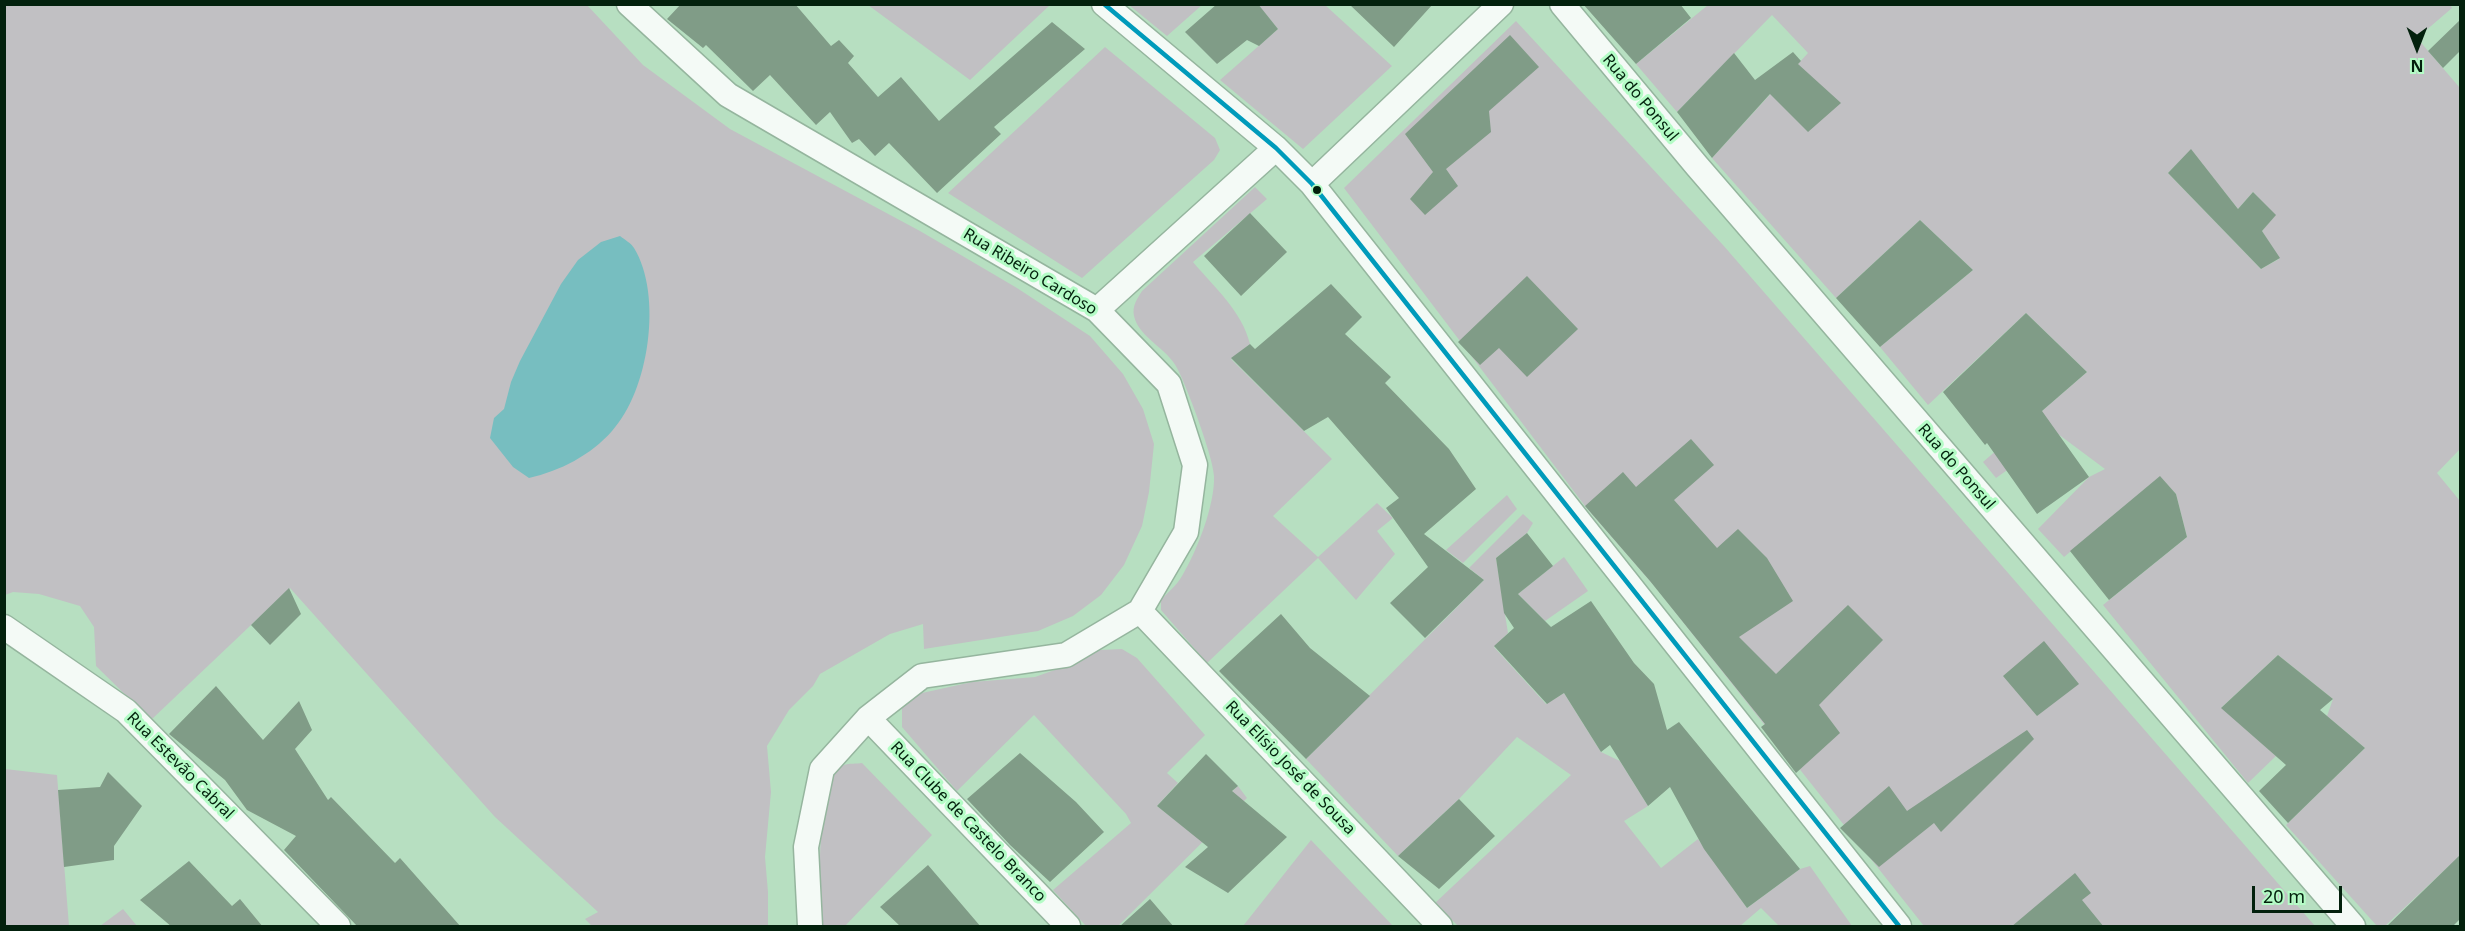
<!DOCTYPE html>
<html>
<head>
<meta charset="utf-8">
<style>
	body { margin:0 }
	#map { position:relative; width:2465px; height:931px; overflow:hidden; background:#b7dfc1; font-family:"Noto Sans",sans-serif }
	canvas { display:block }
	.frame { position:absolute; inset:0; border:6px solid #03210d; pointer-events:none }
	.north { position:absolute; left:2387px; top:18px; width:60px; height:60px; -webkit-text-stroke:4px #b4fcc6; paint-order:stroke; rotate:180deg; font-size:16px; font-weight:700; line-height:24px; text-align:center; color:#03210d }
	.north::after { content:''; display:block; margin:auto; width:21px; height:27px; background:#03210d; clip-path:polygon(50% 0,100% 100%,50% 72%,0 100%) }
	.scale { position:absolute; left:2252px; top:886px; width:90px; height:27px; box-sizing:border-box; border:3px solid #03210d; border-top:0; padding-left:8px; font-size:18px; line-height:21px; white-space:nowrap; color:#03210d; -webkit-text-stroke:4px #b4fcc6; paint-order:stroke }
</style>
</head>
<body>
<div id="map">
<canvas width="2465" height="931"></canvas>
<div class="frame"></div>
<div class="north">N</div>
<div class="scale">20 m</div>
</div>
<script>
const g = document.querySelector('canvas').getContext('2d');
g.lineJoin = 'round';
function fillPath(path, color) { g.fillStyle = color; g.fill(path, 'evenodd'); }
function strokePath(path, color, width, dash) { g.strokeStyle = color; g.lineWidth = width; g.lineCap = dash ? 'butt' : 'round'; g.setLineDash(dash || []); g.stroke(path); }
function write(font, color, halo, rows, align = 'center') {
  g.font = font + ' "Noto Sans",sans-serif'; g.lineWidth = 6; g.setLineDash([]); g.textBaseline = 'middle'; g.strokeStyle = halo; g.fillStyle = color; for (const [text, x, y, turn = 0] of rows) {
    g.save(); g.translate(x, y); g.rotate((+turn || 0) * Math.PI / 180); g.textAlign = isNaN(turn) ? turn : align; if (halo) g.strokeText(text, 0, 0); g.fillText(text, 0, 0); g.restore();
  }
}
const green = new Path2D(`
	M2247,4L2249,6L2251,4L2450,5L2452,8L2417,38L2460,88V449L2437,473L2460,501V875L2450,865L2385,926H2377L2286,825L2365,748L2327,716L2333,699L2278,655L2222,707L2276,756L2248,783L2103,605L2187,537L2176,494L2160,477L2064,557L2038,529L2089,477L2105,469L2058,434L1996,478L1983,462L2087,372L2026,313L1928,405L1880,347L1973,270L1920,220L1836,298L1712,158L1808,53L1772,15L1677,112L1636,64L1708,5ZM2191,150L2238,209L2253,192L2275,215L2262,231L2279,259L2261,269L2168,173Z
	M4,5H587L643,65L730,129L920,231L1017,288L1090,336L1123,374L1143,409L1154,444L1149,492L1142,526L1124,565L1101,595L1073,616L1038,631L924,649L923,624L890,634L820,674L813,686L789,710L767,746L771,792L765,857L768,892V926H592L585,919L598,912L495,817L290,588L151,720L96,666L94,627L80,606L39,594L13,592L5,595Z
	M1050,5L970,80L868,5L1050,4Z
	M1129,5H1202L1167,36Z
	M1258,5H1325L1392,66L1303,149L1220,80L1278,29Z
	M1516,21L1723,245L2315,926H1924L1656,588L1585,506L1344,188Z
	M1105,47L1215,138L1220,150L1214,160L1082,278L948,193Z
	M1255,187L1267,199L1193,262C1214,287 1242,311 1250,344L1231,359L1332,459L1273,516L1318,557L1377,503L1393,518L1377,531L1395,554L1356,600L1318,558L1207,663L1161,610V600C1168,592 1177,585 1182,576C1197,551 1215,505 1214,476C1214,459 1186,384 1177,368C1167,348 1139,338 1134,316C1132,306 1137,299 1142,291Z
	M1507,495L1517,509L1463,563L1446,550Z
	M1523,514L1533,523L1527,533L1496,558L1508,633L1494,647L1546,704L1564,693L1601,752L1620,761L1648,806L1624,821L1661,868L1698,839L1747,908L1800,869L1810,866L1852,926H1779L1761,908L1740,926H1458L1435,903L1571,775L1517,737L1459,799L1398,856L1306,759L1484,580L1469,568Z
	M1564,557L1588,591L1545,621L1518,594Z
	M1122,649L1137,658L1205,735L1167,773L1178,783L1157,806L1189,831L1238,786L1247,798L1118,926H1086L1053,890L1131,823L1126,814L1034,715L957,791L902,727V702L922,693L972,682L1035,677L1077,662L1100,650Z
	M862,763L932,835L845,926H821C820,897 814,779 844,765C849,763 857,764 862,763Z
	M5,769L57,775L69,926H5Z
	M1311,840L1393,926H1243Z
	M123,909L137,926H100Z`);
const water = new Path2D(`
	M620,236C625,240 631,243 634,248C663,295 649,391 612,431C591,455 560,471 529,478L513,467L490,438L494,418L504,409L511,382L520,361L561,284L578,260L601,242Z`);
const building = new Path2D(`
	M681,4H795L831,46L839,40L854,56L848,63L878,97L901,77L939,121L1052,22L1085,49L994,127L1001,134L937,193L889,143L875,156L859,139L852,143L830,112L816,125L770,75L753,91L706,45L703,48L667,19Z
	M1217,4H1258L1278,29L1259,46L1247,40L1217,64L1185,32Z
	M1349,4H1433L1394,47Z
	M1583,4H1680L1691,18L1636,64Z
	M2460,20V51L2443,68L2428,51Z
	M1510,35L1539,67L1489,111L1491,132L1446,169L1458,186L1425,215L1410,199L1433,172L1405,134Z
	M1793,52L1801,61L1798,64L1841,103L1808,132L1770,94L1712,158L1677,112L1734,53L1755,80Z
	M2191,149L2238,209L2253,192L2276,215L2262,231L2280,258L2261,269L2168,173Z
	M1250,213L1287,252L1241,296L1204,256Z
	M1920,220L1973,270L1880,347L1836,298Z
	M1527,276L1578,329L1527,377L1499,348L1480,365L1458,342Z
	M1331,284L1362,317L1345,334L1391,377L1385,383L1449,449L1476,489L1424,534L1484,580L1425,638L1390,603L1428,567L1386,508L1399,498L1328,417L1304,431L1231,358L1250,344L1255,349Z
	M2026,313L2087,372L2042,411L2089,477L2037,514L1987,443L1985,445L1943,392Z
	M1691,439L1714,465L1674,500L1717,548L1738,529L1767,558L1793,601L1739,637L1776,674L1848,605L1883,640L1819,705L1840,733L1796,773L1761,727L1765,724L1650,581L1585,506L1623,472L1636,487Z
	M2160,476L2176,494L2187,537L2109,600L2070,551Z
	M1527,533L1553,566L1518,594L1551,627L1591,601L1634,663L1654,684L1667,730L1679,722L1800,869L1747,908L1704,849L1670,787L1648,806L1610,745L1601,752L1564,693L1547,704L1494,646L1514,628L1504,613L1496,558Z
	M289,588L301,614L270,645L251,625Z
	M1281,614L1310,648L1370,696L1306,759L1219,671Z
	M2044,641L2079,684L2037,716L2003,676Z
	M2278,655L2333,699L2320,710L2365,748L2288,823L2259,791L2286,765L2221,708Z
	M216,686L263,740L299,701L312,730L295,749L328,800L331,797L395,863L400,858L461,927H358L284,850L296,836L247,810L225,780L169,734Z
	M2027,730L2034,739L1941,832L1934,823L1879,867L1840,828L1889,786L1907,811Z
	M1020,753L1076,802L1104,832L1050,882L1010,845L967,799Z
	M1206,754L1238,786L1232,791L1287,837L1228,893L1185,867L1208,847L1157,806Z
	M108,772L142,806L114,846V860L64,867L58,790L100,787Z
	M1459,799L1495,836L1439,889L1398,856Z
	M2460,855V919L2452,927H2386Z
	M189,861L232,906L240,899L263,927H172L140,900Z
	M928,865L981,927H901L880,907Z
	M2075,873L2091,893L2082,900L2104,927H2011Z
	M1150,899L1174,927H1119Z`);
const street = new Path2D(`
	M629,4L728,95L1097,310L1169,384L1195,465L1186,532L1140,611L1066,655L922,676L868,718L822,769L806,847L810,926
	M1104,4L1276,148L1312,184L1899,926
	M1562,4L1697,166L2353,926
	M1312,184L1501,4
	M1097,310L1276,148
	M1140,611L1440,926
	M4,627L126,711L338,926
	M868,718L1068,926`);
const bus1 = new Path2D(`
	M1104,4L1276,148L1312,184L1899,926`);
const markers = [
	[1317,190,5,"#03210d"]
];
const streetNames = [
	["Rua do Ponsul",1640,98,50],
	["Rua Ribeiro Cardoso",1030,272,31],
	["Rua do Ponsul",1956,467,49],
	["Rua Estevão Cabral",180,766,45],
	["Rua Elísio José de Sousa",1290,768,46],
	["Rua Clube de Castelo Branco",968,822,46]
];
fillPath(green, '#c1c0c3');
fillPath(water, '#77bec0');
fillPath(building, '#809c87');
strokePath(street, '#95b59e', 27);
strokePath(street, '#f4faf6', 24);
strokePath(bus1, '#009bbb', 4.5);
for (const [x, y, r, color] of markers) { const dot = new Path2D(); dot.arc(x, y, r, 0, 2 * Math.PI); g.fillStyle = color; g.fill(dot); strokePath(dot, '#b4fcc6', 2); }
write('16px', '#03210d', '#b4fcc6', streetNames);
</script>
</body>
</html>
